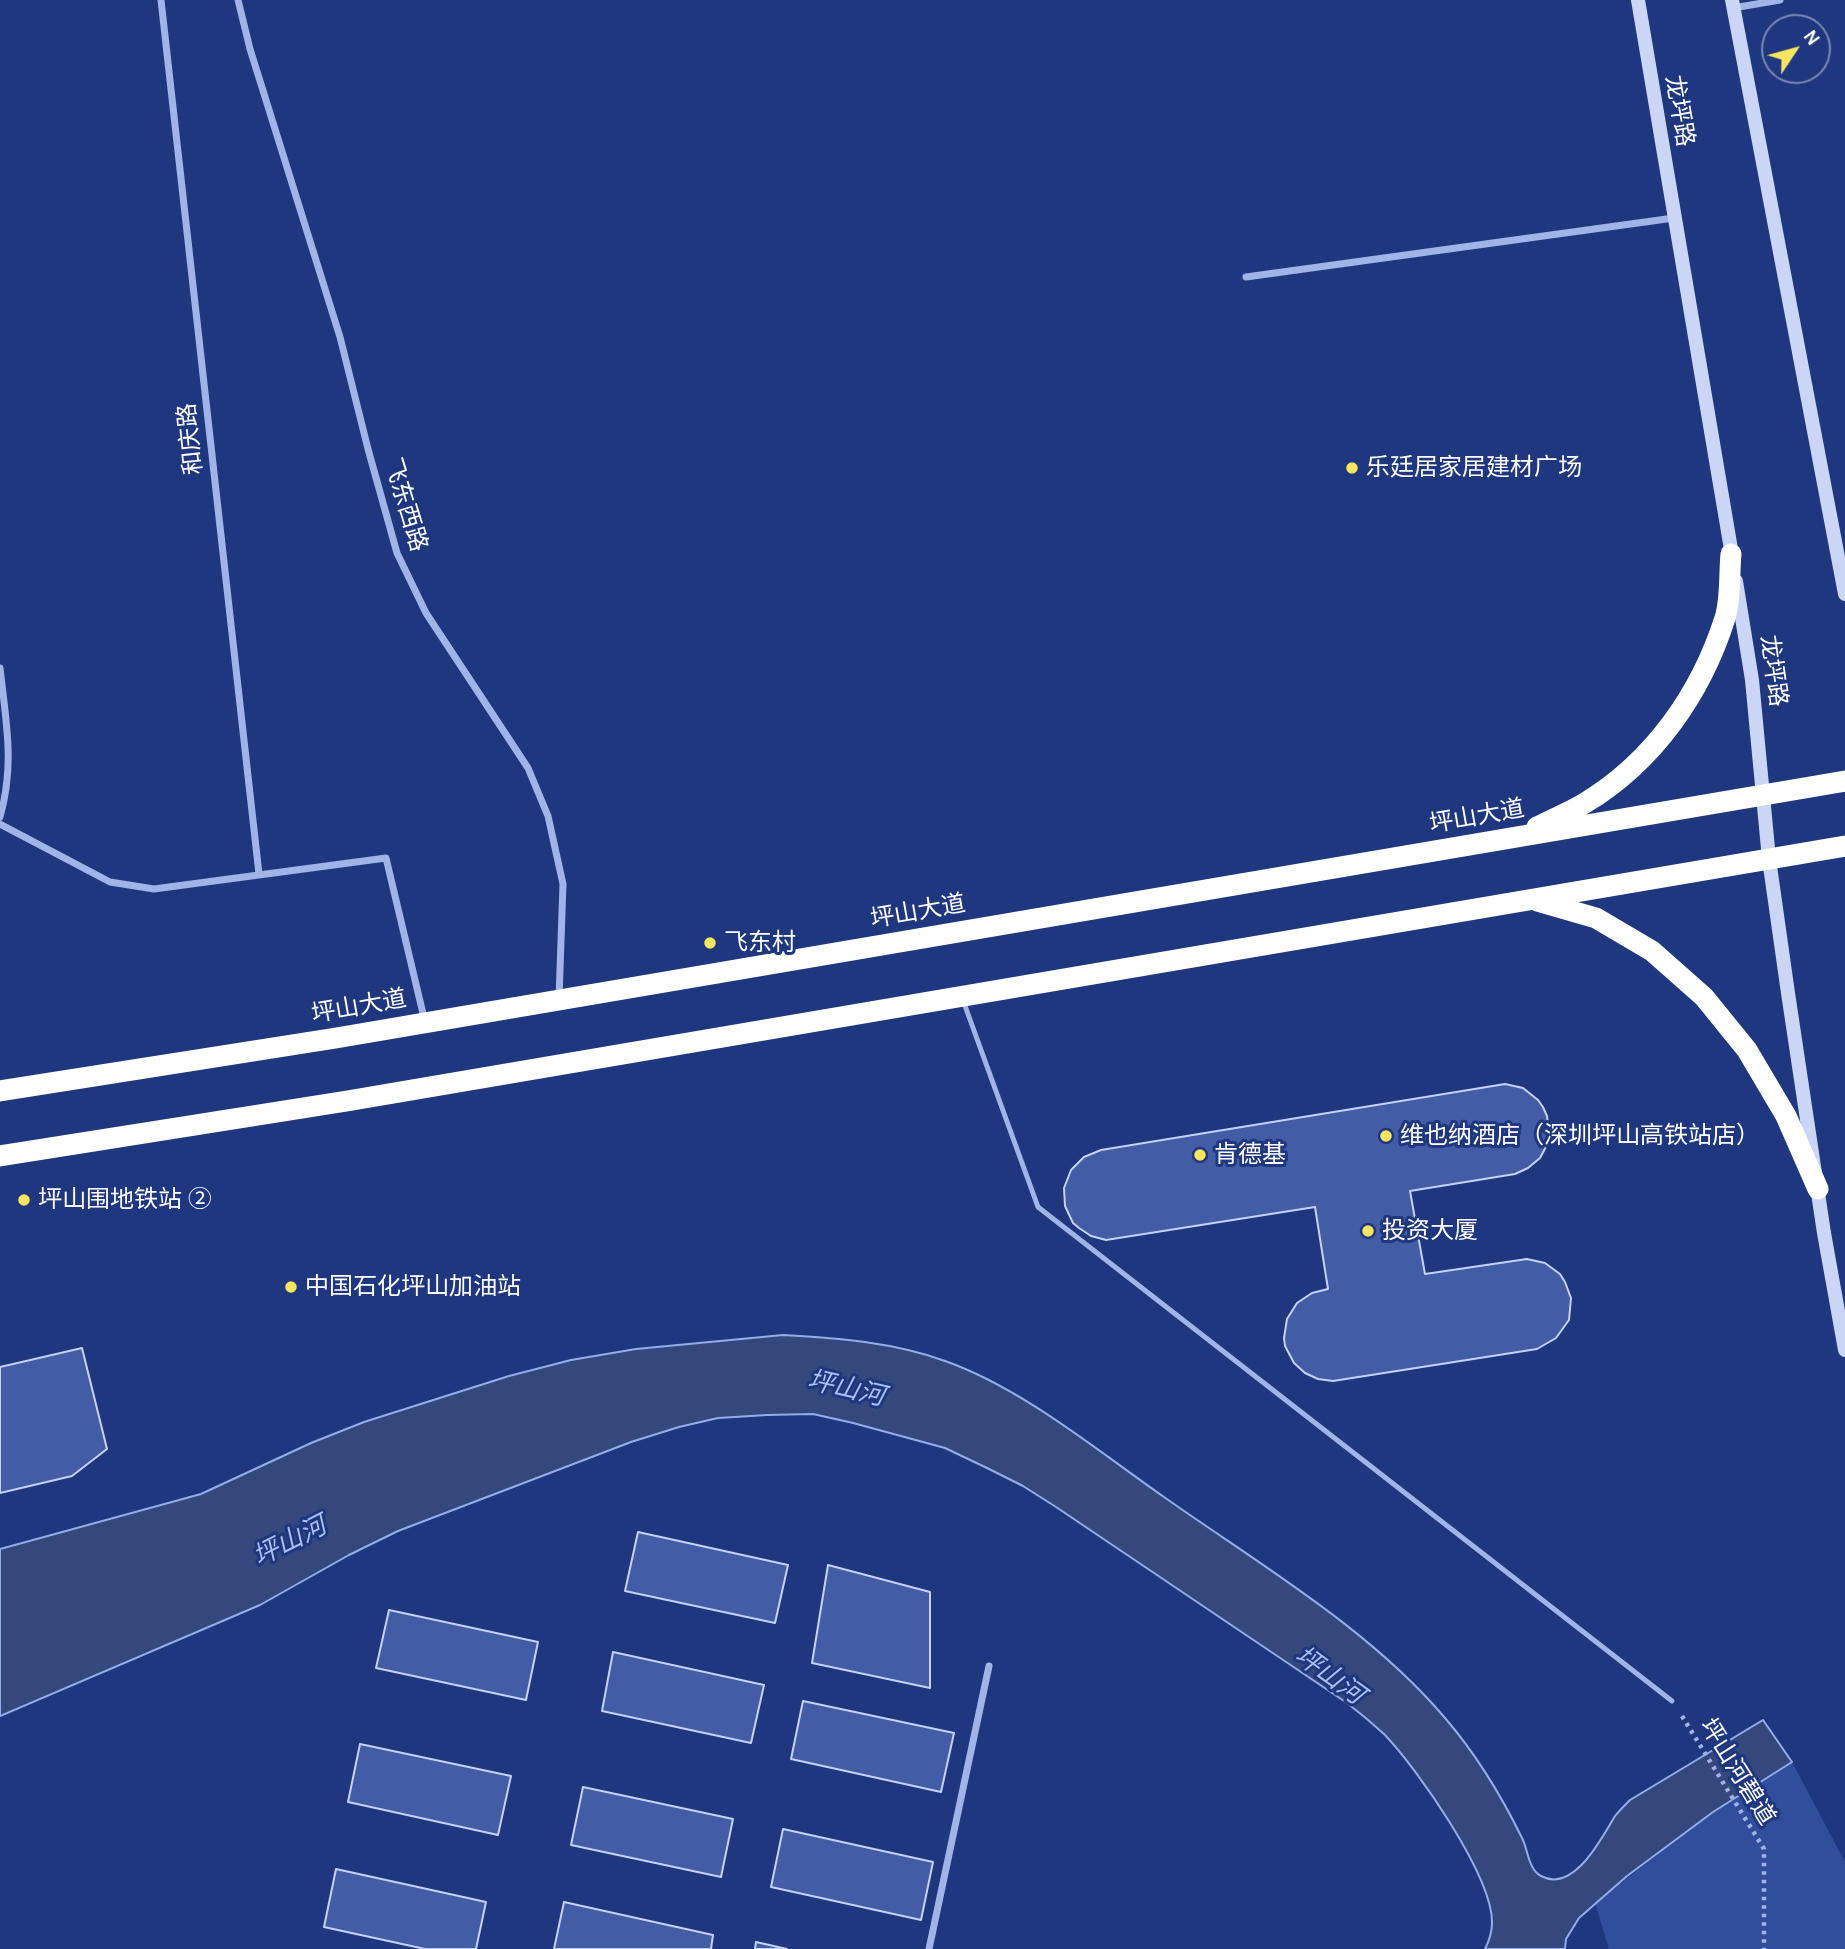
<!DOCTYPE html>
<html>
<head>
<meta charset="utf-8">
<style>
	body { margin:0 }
	#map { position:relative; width:1845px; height:1949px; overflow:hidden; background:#1e377e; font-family:Karla,sans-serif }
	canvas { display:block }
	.north { position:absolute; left:1761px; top:14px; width:70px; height:70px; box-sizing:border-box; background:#1e377e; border:2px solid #7887b2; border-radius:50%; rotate:54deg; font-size:19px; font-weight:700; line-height:28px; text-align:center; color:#fff }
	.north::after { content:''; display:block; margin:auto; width:24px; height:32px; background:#f7e55f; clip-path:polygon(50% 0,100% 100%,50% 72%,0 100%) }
</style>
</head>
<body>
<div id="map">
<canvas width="1845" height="1949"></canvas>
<div class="north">N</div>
</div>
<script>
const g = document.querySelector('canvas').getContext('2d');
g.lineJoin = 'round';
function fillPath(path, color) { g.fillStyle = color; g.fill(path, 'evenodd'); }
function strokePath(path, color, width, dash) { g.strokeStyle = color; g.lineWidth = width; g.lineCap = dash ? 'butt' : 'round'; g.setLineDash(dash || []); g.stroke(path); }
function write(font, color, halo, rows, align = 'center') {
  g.font = font + ' Karla,"Noto Sans SC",sans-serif'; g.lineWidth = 6; g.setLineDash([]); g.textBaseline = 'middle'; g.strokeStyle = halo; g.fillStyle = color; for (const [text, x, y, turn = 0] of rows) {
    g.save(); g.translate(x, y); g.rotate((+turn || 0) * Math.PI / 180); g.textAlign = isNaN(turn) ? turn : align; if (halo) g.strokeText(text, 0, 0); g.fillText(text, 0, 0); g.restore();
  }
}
const green = new Path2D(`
	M1792,1762L1845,1862V1949H1609L1595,1903L1713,1812Z`);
const water = new Path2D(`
	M783,1335C837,1338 893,1342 945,1361C1022,1388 1098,1451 1164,1497C1259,1564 1370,1629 1445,1718C1476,1754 1501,1795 1522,1838C1528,1849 1528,1869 1541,1876C1574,1894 1602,1837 1615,1816C1619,1811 1625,1805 1630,1800L1763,1720L1792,1762L1713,1812L1627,1876L1579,1918L1566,1939L1565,1949H1485C1489,1941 1492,1933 1492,1923C1493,1877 1417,1768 1384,1734C1372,1723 1360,1713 1347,1703L1056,1507L1023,1486L987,1468L945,1448L853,1423L813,1414L767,1415L718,1418L679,1427L631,1442L398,1531L349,1555L260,1605L0,1716V1549L201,1494L311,1443L364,1422L509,1376L571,1360L636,1349Z`);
const building = new Path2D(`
	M1505,1084L1523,1088L1538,1100L1543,1107L1547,1116L1549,1130L1547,1145L1540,1158L1528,1168L1515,1174L1410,1191L1425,1274L1527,1259L1545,1263L1560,1274L1565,1282L1571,1298L1569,1320L1556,1338L1537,1349L1333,1381L1318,1379L1305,1373L1294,1363L1285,1346L1284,1338L1287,1319L1297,1303L1312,1293L1328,1289L1315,1207L1106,1240L1091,1236L1079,1228L1073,1223L1065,1206L1064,1188L1071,1170L1084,1157L1101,1150Z
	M82,1348L107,1449L72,1476L0,1493V1367Z
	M638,1532L788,1565L775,1623L625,1591Z
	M828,1565L930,1592V1688L812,1663Z
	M389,1610L538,1642L526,1700L376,1668Z
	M613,1652L764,1685L751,1743L602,1711Z
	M803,1701L954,1733L941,1792L791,1759Z
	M360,1744L511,1776L498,1835L348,1802Z
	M583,1787L733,1819L721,1877L571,1845Z
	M783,1829L933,1862L921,1920L771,1887Z
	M336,1869L486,1902L476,1949H425L324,1927Z
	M564,1902L713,1935L711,1949H554Z
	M756,1942L787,1949H755Z`);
const path = new Path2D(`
	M1682,1716L1764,1849V1949`);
const lane = new Path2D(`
	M964,1003L1038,1207L1672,1701`);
const street = new Path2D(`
	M161,0L259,874
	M238,0L250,49L340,337L368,449L397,553L426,613L528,768L548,816L563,884L559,998
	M1733,8L1780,0
	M1246,277L1674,218
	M0,668C6,722 15,764 0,817
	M0,824L110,882L154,889L386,858L425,1022
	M929,1949L989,1666`);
const secondary = new Path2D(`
	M1638,0L1733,561
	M1732,0L1845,594
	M1736,581L1752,680L1769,859L1788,993L1824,1233L1845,1350`);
const highway = new Path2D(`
	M1537,827C1553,819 1570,812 1585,803C1653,762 1701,694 1725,618C1731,599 1729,574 1731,554
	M1537,901L1596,918L1652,951L1704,997L1747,1050L1786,1116L1818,1189
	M0,1091L336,1038L1845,781
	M0,1156L347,1101L1845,846`);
const markers = [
	[1352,468,7,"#f7e55f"],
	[710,943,7,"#f7e55f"],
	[1386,1136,7,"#f7e55f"],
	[1200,1155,7,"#f7e55f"],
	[24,1200,7,"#f7e55f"],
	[1368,1231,7,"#f7e55f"],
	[291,1287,7,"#f7e55f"]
];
const streetNames = [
	["龙坪路",1679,111,80],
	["和庆路",191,439,-96],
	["飞东西路",405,505,73],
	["龙坪路",1773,671,82],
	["坪山大道",1477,817,-10],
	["坪山大道",918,912,-10],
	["坪山大道",359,1007,-10],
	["坪山河碧道",1737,1772,58]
];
const poiNames = [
	["乐廷居家居建材广场",1366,468],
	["飞东村",724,943],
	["维也纳酒店（深圳坪山高铁站店）",1400,1136],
	["肯德基",1214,1155],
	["坪山围地铁站 ②",38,1200],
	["投资大厦",1382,1231],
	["中国石化坪山加油站",305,1287]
];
const waterNames = [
	["坪山河",846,1389,13],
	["坪山河",290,1542,-27],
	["坪山河",1329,1676,36]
];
fillPath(green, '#304e9c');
fillPath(water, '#35487d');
strokePath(water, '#94adea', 2);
fillPath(building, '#425da6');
strokePath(building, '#c4d2f6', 2);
strokePath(path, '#a0b4e8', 4.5, [3.5, 5]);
strokePath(lane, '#a0b4e8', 5);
strokePath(street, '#a0b4e8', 7);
strokePath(secondary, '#cbd6f6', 14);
strokePath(highway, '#fff', 21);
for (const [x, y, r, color] of markers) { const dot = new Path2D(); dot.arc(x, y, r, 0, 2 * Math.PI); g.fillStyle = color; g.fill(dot); strokePath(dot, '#1e377e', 2.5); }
write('24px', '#fff', '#1e377e', streetNames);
write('24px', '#fff', '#1e377e', poiNames, 'left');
write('italic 26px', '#abbff0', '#1e377e', waterNames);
</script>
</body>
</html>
